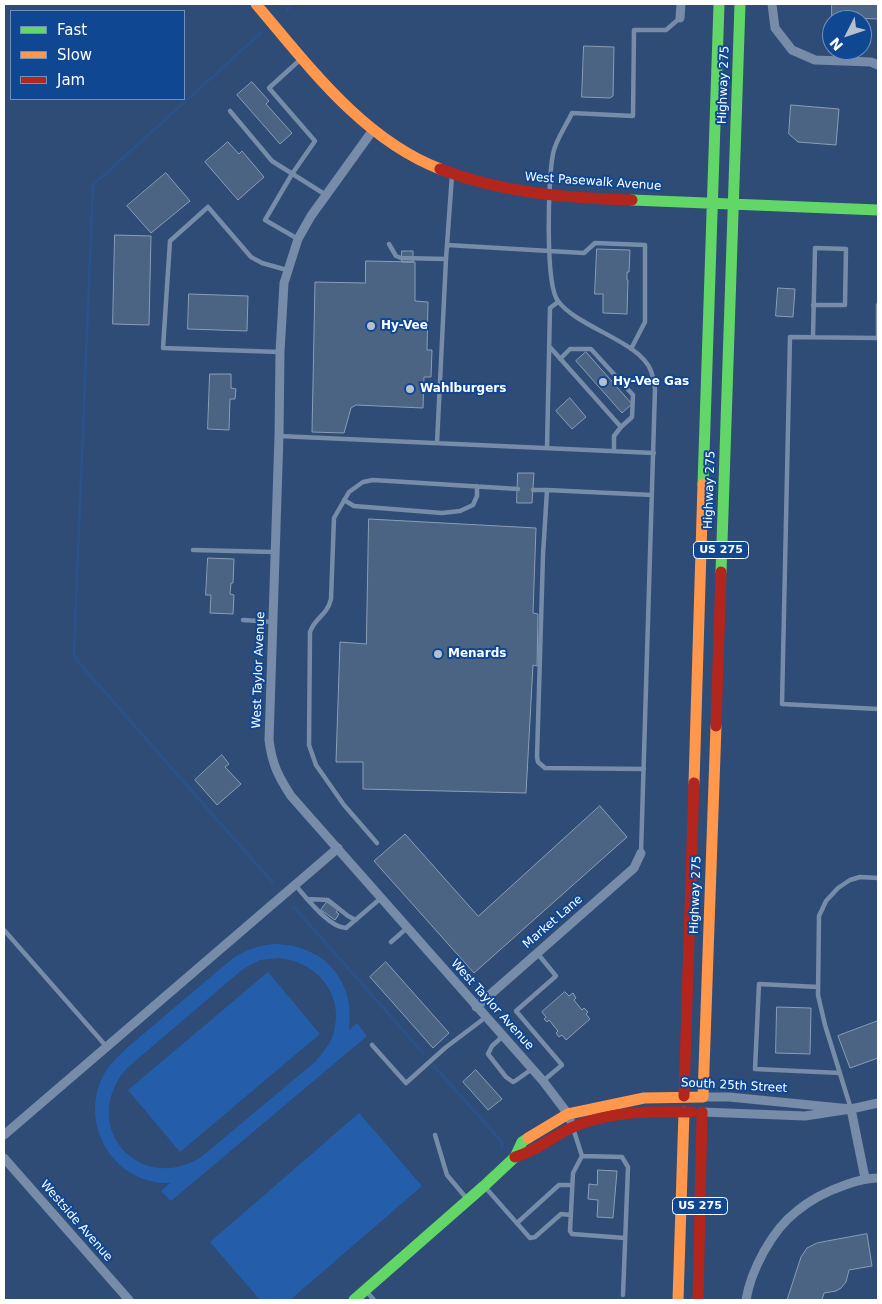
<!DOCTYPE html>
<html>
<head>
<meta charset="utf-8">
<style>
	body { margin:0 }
	#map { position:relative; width:882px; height:1304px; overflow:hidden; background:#2e4c75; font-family:"DejaVu Sans",sans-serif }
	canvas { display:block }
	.frame { position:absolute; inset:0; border:5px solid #fff; pointer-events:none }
	.legend { position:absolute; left:10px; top:10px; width:175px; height:90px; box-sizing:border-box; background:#104793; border:1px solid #7091be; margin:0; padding:6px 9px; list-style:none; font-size:15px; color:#fff }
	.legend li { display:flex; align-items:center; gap:10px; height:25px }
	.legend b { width:25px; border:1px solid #7091be }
	.north { position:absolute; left:822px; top:10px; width:50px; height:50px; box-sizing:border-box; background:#104793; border:1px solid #7091be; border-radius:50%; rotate:229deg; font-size:14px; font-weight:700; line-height:20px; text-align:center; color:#fff }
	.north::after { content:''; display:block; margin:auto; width:18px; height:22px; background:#b6c0cf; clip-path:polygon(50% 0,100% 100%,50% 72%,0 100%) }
</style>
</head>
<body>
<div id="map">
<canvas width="882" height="1304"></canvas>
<div class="frame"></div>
<ul class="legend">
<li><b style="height:6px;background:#63d668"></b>Fast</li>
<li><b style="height:6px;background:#ff974d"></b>Slow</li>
<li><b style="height:6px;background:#b3261e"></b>Jam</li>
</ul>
<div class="north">N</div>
</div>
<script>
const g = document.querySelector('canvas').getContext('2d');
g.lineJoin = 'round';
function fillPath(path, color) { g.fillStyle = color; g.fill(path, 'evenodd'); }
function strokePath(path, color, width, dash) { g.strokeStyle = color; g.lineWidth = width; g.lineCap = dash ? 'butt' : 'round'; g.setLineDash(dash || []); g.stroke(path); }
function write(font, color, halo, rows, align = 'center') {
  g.font = font + ' "DejaVu Sans",sans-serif'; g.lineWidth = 4; g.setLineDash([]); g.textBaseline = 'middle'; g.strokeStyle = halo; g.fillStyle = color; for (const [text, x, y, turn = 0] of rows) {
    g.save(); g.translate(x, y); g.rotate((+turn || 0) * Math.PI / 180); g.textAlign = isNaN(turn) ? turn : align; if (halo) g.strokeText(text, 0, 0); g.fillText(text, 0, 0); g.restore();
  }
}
const green = new Path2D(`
	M273,944C323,944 356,980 349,1030L357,1023L367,1036L171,1201L161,1191L170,1183C116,1185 79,1127 102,1078C108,1065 119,1056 129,1046L232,959C245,950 257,946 273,944ZM278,958C317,961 346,995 333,1035C330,1045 322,1053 316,1061L200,1158C137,1195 78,1124 127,1068L243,969L260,960Z
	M268,972L320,1034L180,1152L128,1090Z
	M359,1113L422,1186L290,1300H260L210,1242Z`);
const stream = new Path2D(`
	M287,10L292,4
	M262,32L93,185L74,650V655L80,664L273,883
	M293,906L424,1054
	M434,1066L502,1142V1149`);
const building = new Path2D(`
	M832,4H878V19L832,17Z
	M584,46L614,47L613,96L610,98L582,97Z
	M252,82L269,101L266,104L292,133L280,144L237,95Z
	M791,105L839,109L836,145L798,142L789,134Z
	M228,142L239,154L242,151L264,177L238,200L205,162Z
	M166,173L190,201L151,233L127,206Z
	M115,235L151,236L149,325L113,324Z
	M597,249L630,250L629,272H627V280H628L627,314L603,313V294H595Z
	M402,251H413V262H402Z
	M366,261L415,262V301L428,302L427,350H432L431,377H424L423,408L356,405L351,408L344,433L312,432L315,282L365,283Z
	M778,288L795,289L793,317L776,316Z
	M189,294L248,296L247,331L188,329Z
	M586,352L632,404L622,413L576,361Z
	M210,374H231V388L236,389L235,399H230L229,430L208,429Z
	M570,398L586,417L572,429L556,411Z
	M518,473H534L532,503H517Z
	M369,519L536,528L533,613L538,614L537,666L533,665L526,793L363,789V762H336L340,642L366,644Z
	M208,558L234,559L233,583H231L230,594L234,595L233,614L210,613L211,595H206Z
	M222,755L229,764L225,767L241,784L217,805L195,780Z
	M600,806L627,837L474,973L374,861L405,834L478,916Z
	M327,902L338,910L336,912L339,914L335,920L321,910Z
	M386,962L449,1033L433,1048L370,977Z
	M565,992L569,996L573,993L576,998L574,1000L582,1010L584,1008L588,1012L586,1014L590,1019L566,1040L562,1035L559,1037L556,1033L558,1031L549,1020L547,1022L544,1019L546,1017L542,1012Z
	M777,1007L811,1008L810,1054L776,1053Z
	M878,1021V1058L850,1068L838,1036Z
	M476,1070L502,1099L488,1110L463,1082Z
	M598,1170L617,1171L613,1218L597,1217L598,1200L588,1199L589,1184L597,1185Z
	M867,1234L872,1266L849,1270L846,1282L841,1288L836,1291L824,1293L822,1300H787L801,1257L807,1248L817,1243Z`);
const lane = new Path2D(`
	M230,111L272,161L326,195
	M298,239L265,220L292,174L315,141L269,88L302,58
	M389,244L396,256L401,258L446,259
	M447,245L584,253L595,243L645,245V322L631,349
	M878,305V338
	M813,337L815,248L846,249L845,305H813
	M877,338L790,337L782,704L878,709
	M549,346L621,427L614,436V451
	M280,352L163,348L170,241L208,207L251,257L262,263L287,270
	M560,359L570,349H591L633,395L632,417L621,427
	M279,436L654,453
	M437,443L446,259L452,175
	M547,448L550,308L558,302
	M533,490H547
	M344,500L354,506L442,513L460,511L473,505L477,496V486
	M193,550L274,552
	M243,620L273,622
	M644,769L545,768L538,762L537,757L543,555L547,490L652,495
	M377,843L344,805L316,765L309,745L310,632C315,617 327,616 331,599L334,518L349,492L363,482L373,480L518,489
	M641,853L655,389C654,383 653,376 651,371C640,341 578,328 558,301C545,285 548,178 553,154C555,141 566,126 572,113L633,116L634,30H666L680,18
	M295,885C307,898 328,927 346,928L381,898
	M307,899L328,900L348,916L356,920
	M4,930L106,1046
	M391,942L407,928
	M538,954L556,976L516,1011L562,1065L543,1081
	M818,987L759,984L755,1069L840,1073
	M503,1036L492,1046L488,1054L506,1077L513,1082L515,1081L532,1069
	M372,1045L406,1083L445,1048L486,1017
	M851,1109L825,1025L818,995L819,916L826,901L838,888L850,880L860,877L878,878
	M573,1128L582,1156
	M435,1135L447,1175L468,1200
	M485,1187L530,1238L535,1237L561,1214L571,1215
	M517,1223L559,1185H572
	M367,1292L374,1300
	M623,1295L628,1167L622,1157L582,1156L573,1173L570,1231L572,1234L625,1238`);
const street = new Path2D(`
	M772,4L775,28L792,50L815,60L871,62L878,65
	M680,18L681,4
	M373,130L311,216L298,239L284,283L280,352L279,436L269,740C272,764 278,776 291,796L543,1081L568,1114L570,1120
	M476,1007L634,868L641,853
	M702,1112L805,1116L851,1109L729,1097H703
	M4,1135L338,848
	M4,1158L129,1300
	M865,1178L851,1109L878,1103
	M746,1300C751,1270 772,1230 797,1211C810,1200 828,1191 845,1185C856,1181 866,1178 878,1178`);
const fast = new Path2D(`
	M632,200L878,210
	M703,484L719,4
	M721,572L740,4
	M354,1300L484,1186L515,1157L522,1142L528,1138`);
const slow = new Path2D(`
	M256,4C308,65 362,139 440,169
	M694,783L703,484
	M703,1097L716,726
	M528,1138L568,1114L644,1098L703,1097
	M678,1300L684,1112`);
const jam = new Path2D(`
	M440,169C502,193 566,198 632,200
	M716,726L721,572
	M684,1096L694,783
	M515,1157C537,1151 553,1136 573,1127C611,1111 652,1111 692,1112
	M698,1300L702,1112`);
const markers = [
	[371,326,5,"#b6c0cf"],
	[603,382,5,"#b6c0cf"],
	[410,389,5,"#b6c0cf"],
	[438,654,5,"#b6c0cf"]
];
const shields = [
	[721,550,55],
	[700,1206,55]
];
const shieldNames = [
	["US 275",721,550],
	["US 275",700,1206]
];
const streetNames = [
	["Highway 275",724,85,-88],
	["West Pasewalk Avenue",593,182,4],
	["Highway 275",710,490,-88],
	["West Taylor Avenue",259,670,-88],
	["Highway 275",696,895,-88],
	["Market Lane",553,922,-41],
	["West Taylor Avenue",492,1005,48],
	["South 25th Street",734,1086,3],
	["Westside Avenue",76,1221,49]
];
const poiNames = [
	["Hy-Vee",381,326],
	["Hy-Vee Gas",613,382],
	["Wahlburgers",420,389],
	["Menards",448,654]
];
fillPath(green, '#245eaa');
strokePath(stream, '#2a5188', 3);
fillPath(building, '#4b6484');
strokePath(building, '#8b9db6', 1);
strokePath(lane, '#768ca8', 4.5);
strokePath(street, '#768ca8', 9);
strokePath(fast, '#63d668', 11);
strokePath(slow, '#ff974d', 11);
strokePath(jam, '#b3261e', 11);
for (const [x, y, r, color] of markers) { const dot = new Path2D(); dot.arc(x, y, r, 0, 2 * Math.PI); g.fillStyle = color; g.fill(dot); strokePath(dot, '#104793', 2); }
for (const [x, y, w] of shields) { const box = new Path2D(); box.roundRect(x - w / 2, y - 8.5, w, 17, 4); g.fillStyle = '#104793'; g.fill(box); strokePath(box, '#fff', 1); }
write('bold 11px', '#fff', null, shieldNames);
write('12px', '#fff', '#104793', streetNames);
write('bold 12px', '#fff', '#104793', poiNames, 'left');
</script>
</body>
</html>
